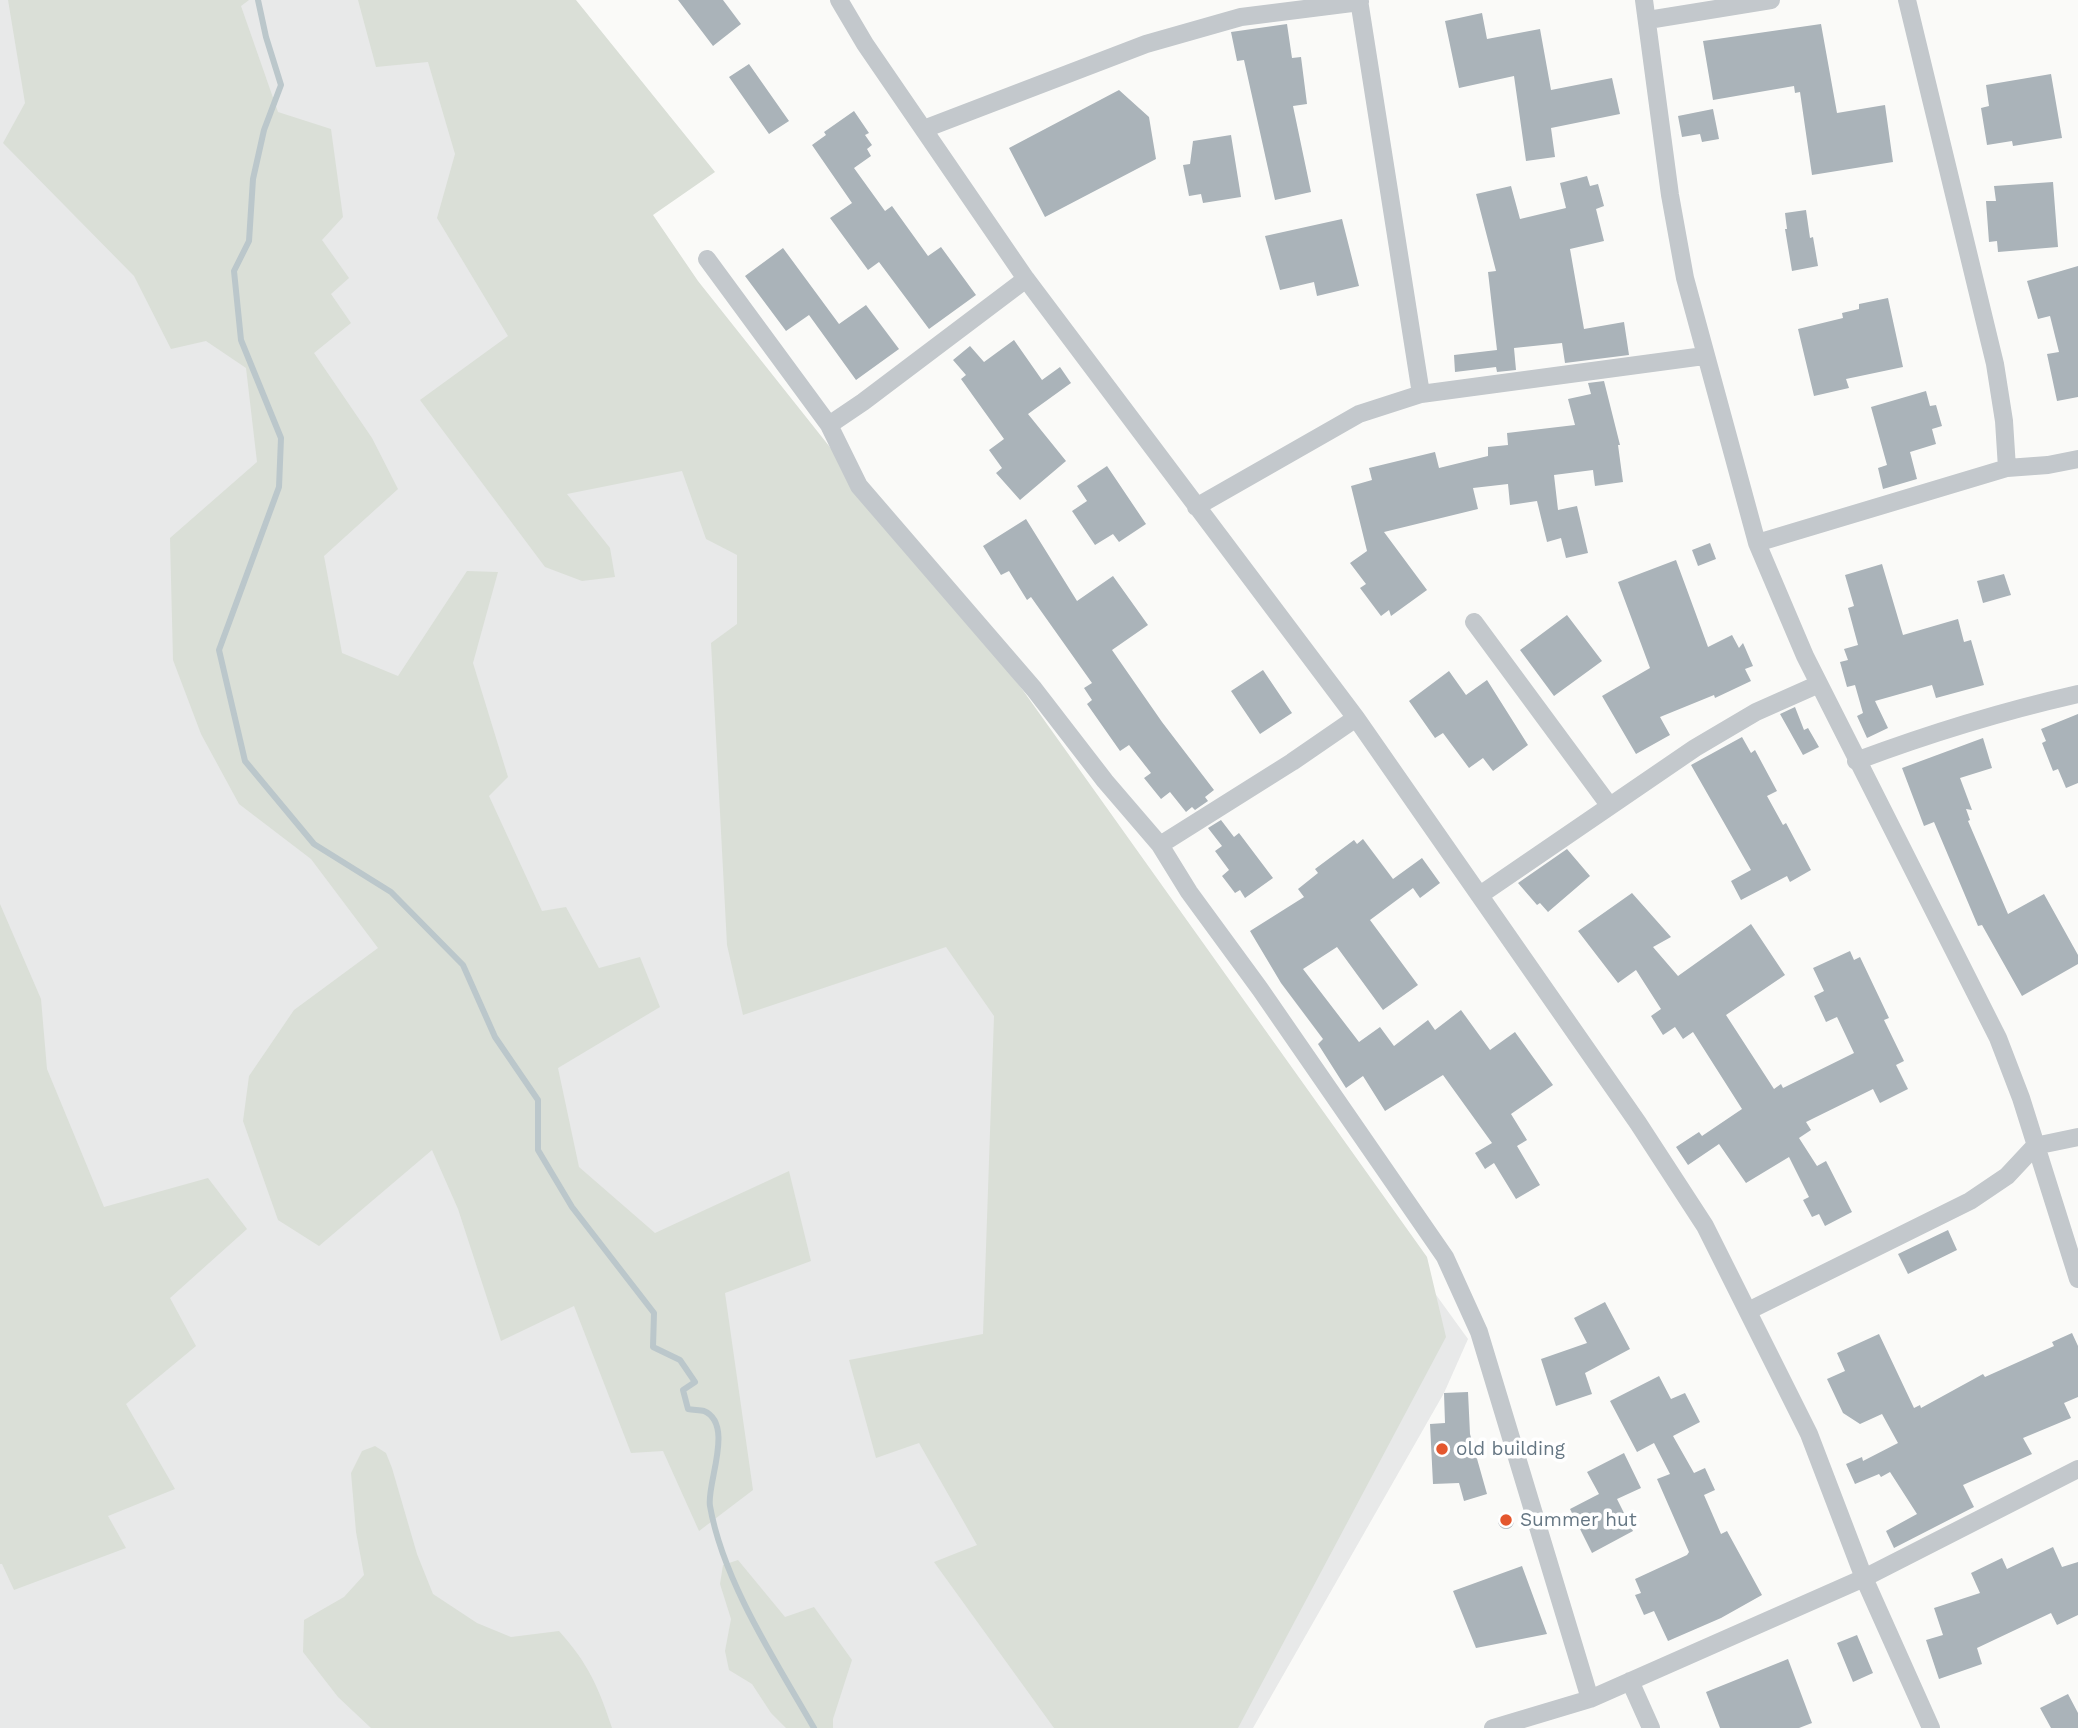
<!DOCTYPE html>
<html>
<head>
<meta charset="utf-8">
<style>
	body { margin:0 }
	canvas { display:block; background:#fafaf8 }
</style>
</head>
<body>
<canvas width="2078" height="1728"></canvas>
<script>
const g = document.querySelector('canvas').getContext('2d');
g.lineJoin = 'round';
function fillPath(path, color) { g.fillStyle = color; g.fill(path, 'evenodd'); }
function strokePath(path, color, width, dash) { g.strokeStyle = color; g.lineWidth = width; g.lineCap = dash ? 'butt' : 'round'; g.setLineDash(dash || []); g.stroke(path); }
function write(font, color, halo, rows, align = 'center') {
  g.font = font + ' "Work Sans",sans-serif'; g.lineWidth = 7; g.setLineDash([]); g.textBaseline = 'middle'; g.strokeStyle = halo; g.fillStyle = color; for (const [text, x, y, turn = 0] of rows) {
    g.save(); g.translate(x, y); g.rotate((+turn || 0) * Math.PI / 180); g.textAlign = isNaN(turn) ? turn : align; if (halo) g.strokeText(text, 0, 0); g.fillText(text, 0, 0); g.restore();
  }
}
const built = new Path2D(`
	M0,0H451L887,536L1468,1339L1444,1393L1253,1728H0Z`);
const green = new Path2D(`
	M8,0H249L241,6L278,112L331,129L343,217L322,240L349,278L331,294L351,323L314,353L372,438L398,489L324,556L342,653L398,676L467,571L498,572L473,663L508,777L489,796L542,911L566,907L599,968L640,957L660,1007L558,1068L579,1167L655,1233L789,1171L811,1261L725,1293L753,1490L699,1531L663,1451L631,1453L574,1306L501,1341L458,1209L432,1150L319,1246L278,1220L243,1121L249,1076L294,1010L378,948L311,859L239,804L201,734L173,660L170,538L257,462L246,368L206,341L171,349L134,276L3,143L25,103Z
	M358,0H576L715,172L653,215L698,281L1022,689L1427,1257L1446,1337L1238,1728H1054L934,1562L977,1545L919,1443L876,1458L849,1360L983,1334L994,1016L946,947L743,1015L727,945L711,643L737,624V555L706,539L682,471L567,494L610,548L615,577L582,581L545,567L420,400L508,336L437,218L455,154L428,62L376,67Z
	M0,904L41,999L47,1069L104,1207L208,1178L247,1229L170,1298L196,1346L126,1404L175,1489L108,1516L126,1548L14,1590L2,1564H0Z
	M375,1446L386,1453L392,1468L417,1554L433,1594L477,1623L511,1637L559,1631C588,1663 599,1688 612,1728H371L338,1697L303,1652L304,1620L344,1597L364,1575L356,1532L351,1473L362,1451Z
	M738,1560L785,1617L814,1607L852,1660L833,1719V1728H786L771,1713L752,1684L729,1670L725,1651L731,1619L720,1584L723,1565Z`);
const stream = new Path2D(`
	M258,0L266,37L281,85L264,130L253,179L249,241L234,271L241,340L281,438L279,487L219,650L245,761L314,844L391,892L463,965L495,1037L538,1100V1150L572,1207L654,1313L653,1347L680,1360L695,1382L683,1390L688,1409C693,1410 700,1410 704,1411C735,1424 706,1485 710,1506C723,1581 776,1662 814,1728`);
const building = new Path2D(`
	M678,0H723L741,24L713,46Z
	M1482,13L1487,39L1540,29L1551,90L1612,78L1620,114L1551,128L1555,157L1526,161L1514,76L1459,88L1445,21Z
	M1287,24L1292,58L1301,57L1307,104L1293,106L1311,192L1275,200L1244,60L1237,61L1231,32Z
	M1821,24L1837,113L1885,105L1893,162L1812,175L1800,92L1795,93L1794,86L1713,100L1703,41Z
	M749,64L789,121L769,134L729,77Z
	M2051,74L2062,138L2013,146L2012,141L1987,145L1981,108L1989,106L1986,85Z
	M1119,90L1149,117L1156,159L1045,217L1009,148Z
	M1713,109L1719,139L1702,142L1700,134L1682,137L1678,116Z
	M854,111L869,133L865,135L872,145L867,149L871,156L854,168L885,211L892,206L928,256L941,247L976,295L929,329L879,262L868,270L830,218L852,203L812,145L826,135L824,132Z
	M1231,135L1241,197L1203,203L1201,194L1189,196L1183,165L1190,164L1193,141Z
	M1587,176L1590,186L1598,184L1604,206L1596,209L1604,241L1570,249L1584,329L1624,322L1629,355L1565,363L1562,343L1514,348L1516,370L1497,372L1496,367L1455,372L1454,355L1497,350L1488,272L1496,271L1476,194L1511,186L1520,219L1566,208L1560,183Z
	M2053,182L2058,247L1998,252L1997,241L1989,242L1986,201H1996L1994,186Z
	M1806,210L1810,238L1813,237L1818,266L1792,271L1785,229H1787L1785,213Z
	M1342,219L1359,286L1317,296L1314,282L1280,290L1265,236Z
	M783,248L839,324L866,305L899,349L856,380L809,315L786,331L745,276Z
	M2078,266V397L2057,401L2047,354L2059,352L2050,316L2038,319L2027,281Z
	M1888,298L1903,367L1846,379L1849,388L1814,396L1798,329L1843,318L1842,313L1859,309V304Z
	M1014,340L1042,380L1060,367L1071,383L1028,414L1066,461L1020,500L996,473L1002,468L989,450L1004,439L961,379L966,375L953,360L970,346L984,362Z
	M1604,381L1620,445H1618L1623,482L1595,486L1593,470L1554,475L1558,510L1577,506L1588,553L1566,558L1561,538L1547,542L1537,501L1510,505L1508,484L1473,488L1478,509L1384,532L1427,590L1391,616L1389,610L1381,616L1360,588L1366,584L1350,563L1367,551L1351,486L1372,480L1369,468L1435,452L1439,468L1488,456V447L1508,445L1507,433L1575,425L1568,399L1591,394L1588,383Z
	M1926,391L1930,406L1936,405L1942,426L1932,429L1936,444L1910,452L1917,479L1883,489L1878,468L1887,465L1871,407Z
	M1107,466L1146,524L1119,542L1113,534L1095,545L1072,511L1087,501L1077,486Z
	M1026,519L1077,601L1113,576L1148,625L1112,650L1162,722L1214,790L1205,797L1208,801L1195,810L1192,807L1186,812L1170,792L1161,799L1144,778L1151,773L1129,745L1120,751L1087,704L1092,700L1084,688L1092,683L1031,597L1027,600L1009,571L1001,575L983,546Z
	M1710,543L1716,559L1698,566L1692,550Z
	M1676,560L1708,647L1732,635L1739,648L1743,643L1753,666L1745,669L1751,681L1715,698L1714,695L1660,717L1670,735L1636,754L1602,696L1650,668L1618,582Z
	M1882,564L1903,635L1958,619L1964,642L1971,640L1984,685L1936,698L1932,685L1875,701L1888,728L1867,738L1857,716L1863,713L1855,685L1847,687L1840,662L1848,660L1844,649L1858,645L1848,608L1854,606L1845,575Z
	M2004,574L2011,595L1983,603L1977,581Z
	M1567,615L1602,661L1554,696L1520,650Z
	M1263,670L1292,713L1260,734L1231,691Z
	M1449,671L1466,695L1487,680L1528,745L1493,771L1483,758L1469,768L1443,733L1435,738L1409,701Z
	M1795,707L1804,730L1808,728L1819,747L1803,755L1780,714Z
	M2078,714V783L2066,788L2058,769L2053,771L2042,743L2046,741L2041,729Z
	M1742,737L1751,753L1755,750L1777,791L1767,796L1783,825L1786,823L1811,870L1790,882L1787,876L1741,900L1731,881L1751,870L1691,765Z
	M1983,738L1992,768L1960,778L1972,810L1966,809L1970,820L1968,821L2008,914L2044,894L2078,955V964L2022,996L1982,925L1978,926L1934,822L1924,826L1902,768Z
	M1221,820L1234,837L1239,833L1273,878L1245,898L1240,890L1235,893L1222,876L1229,870L1215,851L1222,846L1208,828Z
	M1363,839L1393,879L1422,858L1440,883L1420,898L1413,888L1370,920L1418,985L1383,1010L1337,947L1303,969L1359,1042L1380,1027L1394,1046L1428,1020L1435,1030L1461,1010L1490,1050L1515,1032L1553,1085L1511,1114L1527,1140L1517,1146L1540,1185L1516,1199L1494,1163L1485,1169L1475,1153L1492,1143L1443,1075L1385,1111L1363,1076L1346,1088L1318,1044L1323,1039L1281,983L1250,931L1304,897L1298,889L1318,873L1315,869L1354,840L1357,844Z
	M1567,849L1590,876L1548,912L1540,903L1537,905L1518,883Z
	M1632,893L1671,937L1653,947L1678,976L1751,924L1785,975L1726,1015L1774,1089L1781,1084L1783,1088L1854,1053L1837,1017L1826,1022L1814,996L1824,991L1813,968L1850,951L1854,960L1860,957L1889,1018L1884,1020L1904,1061L1896,1065L1908,1089L1880,1103L1873,1089L1806,1122L1811,1130L1799,1138L1817,1166L1826,1161L1852,1212L1825,1226L1819,1214L1812,1217L1803,1200L1809,1197L1789,1157L1746,1183L1719,1144L1688,1165L1676,1147L1699,1132L1702,1136L1742,1109L1693,1032L1683,1039L1675,1027L1663,1035L1651,1016L1661,1009L1636,970L1618,983L1578,931Z
	M1948,1230L1957,1250L1908,1274L1898,1254Z
	M1605,1302L1630,1349L1585,1373L1592,1394L1556,1406L1541,1359L1587,1343L1574,1318Z
	M2072,1333L2078,1346V1397L2064,1403L2071,1418L2023,1438L2032,1454L1963,1485L1974,1507L1894,1548L1886,1531L1917,1514L1890,1472L1881,1477L1879,1474L1855,1484L1846,1464L1862,1457L1863,1461L1898,1443L1882,1414L1860,1424L1843,1413L1827,1379L1845,1371L1837,1353L1879,1334L1914,1408L1920,1405L1921,1408L1983,1374L1985,1377L2054,1346L2052,1342Z
	M1659,1376L1671,1399L1685,1393L1700,1422L1673,1436L1694,1473L1705,1468L1715,1490L1704,1495L1721,1534L1727,1531L1762,1595L1721,1618L1668,1641L1654,1611L1644,1615L1635,1595L1641,1593L1635,1579L1687,1555L1689,1552L1657,1479L1670,1474L1654,1443L1637,1452L1610,1401Z
	M1468,1392L1470,1434L1487,1494L1464,1501L1459,1483L1433,1484L1430,1424L1445,1423L1444,1393Z
	M1624,1453L1641,1488L1617,1499L1633,1531L1592,1553L1570,1509L1599,1494L1587,1472Z
	M1498 1521a8 8 0 1 1 16 0a8 8 0 1 1-16 0Z
	M2053,1547L2062,1567L2078,1562V1615L2057,1625L2051,1613L1977,1648L1982,1664L1939,1679L1926,1640L1943,1635L1934,1608L1980,1593L1971,1573L2002,1558L2007,1569Z
	M1522,1566L1547,1634L1476,1648L1453,1591Z
	M1857,1635L1873,1673L1853,1682L1837,1643Z
	M1788,1659L1812,1723L1799,1728H1720L1706,1692Z
	M2068,1694L2078,1713V1728H2051L2040,1708Z`);
const minor = new Path2D(`
	M839,0L865,44L1026,279L1356,718L1638,1123L1705,1226L1809,1434L1864,1578L1931,1728
	M1359,0L1421,394
	M1644,0L1670,195L1685,278L1757,543L1805,656L1998,1038L2021,1098L2078,1279
	M1907,0L1995,364L2004,421L2007,468
	M1648,20L1771,0
	M924,129L1146,44L1241,17L1360,2
	M707,259L829,425L859,486L1034,689L1105,781L1160,845L1189,892L1260,989L1445,1257L1479,1332L1590,1699
	M829,425L863,402L1026,279
	M1196,507L1359,414L1421,394L1704,356
	M1757,543L2007,468L2048,465L2078,459
	M1474,622L1609,805
	M1856,761C1928,734 2003,711 2078,694
	M1160,845L1292,762L1356,718
	M1480,895L1695,748L1756,712L1819,684
	M1748,1311L1970,1201L2007,1176L2035,1146L2078,1137
	M1630,1681L1651,1728
	M1493,1728L1590,1699L1864,1578L2078,1469`);
const markers = [
	[1442,1449,7,"#e4572e"],
	[1506,1520,7,"#e4572e"]
];
const poiNames = [
	["old building",1456,1449],
	["Summer hut",1520,1520]
];
fillPath(built, '#e8e9e9');
fillPath(green, '#dadfd7');
strokePath(stream, '#bbc7cb', 6);
fillPath(building, '#aab3b9');
strokePath(minor, '#c3c8cc', 18);
for (const [x, y, r, color] of markers) { const dot = new Path2D(); dot.arc(x, y, r, 0, 2 * Math.PI); g.fillStyle = color; g.fill(dot); strokePath(dot, '#fff', 2.5); }
write('19px', '#657683', '#fff', poiNames, 'left');
</script>
</body>
</html>
